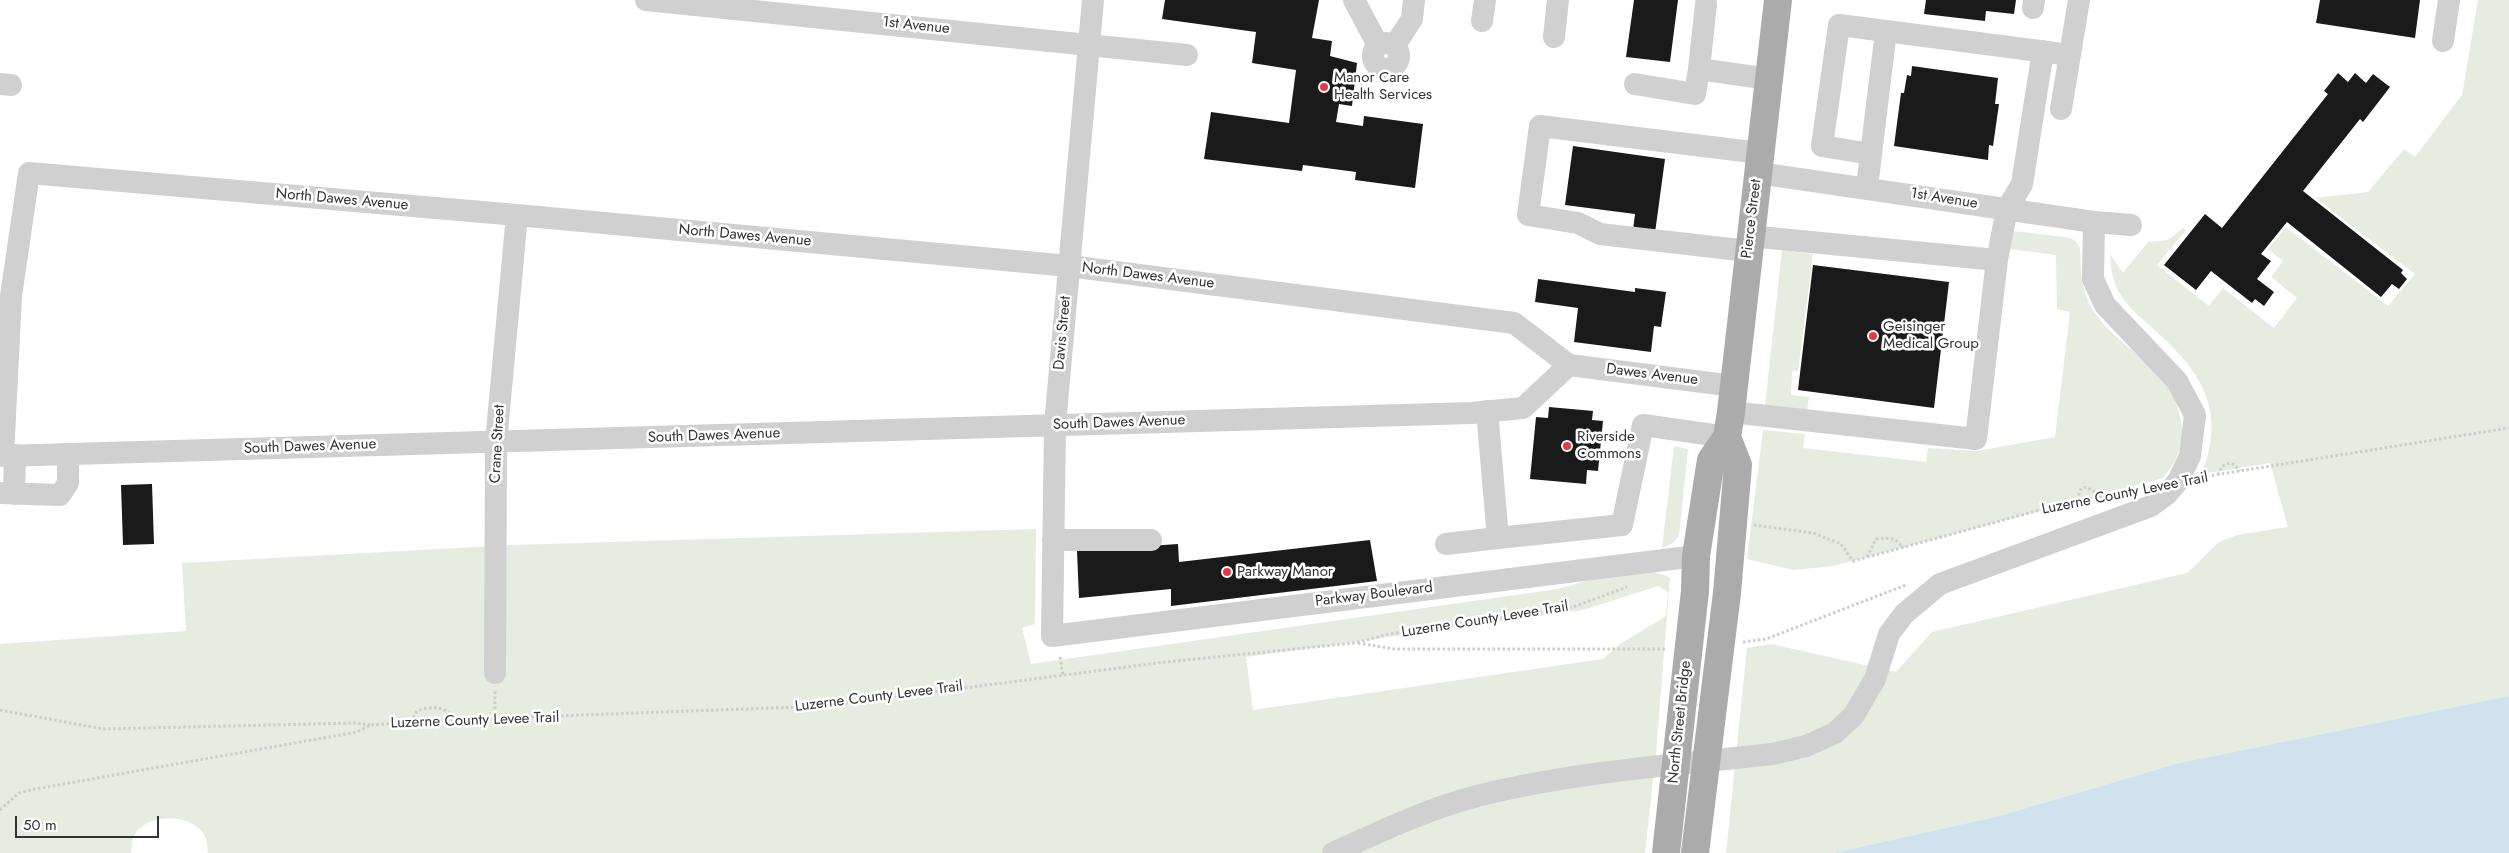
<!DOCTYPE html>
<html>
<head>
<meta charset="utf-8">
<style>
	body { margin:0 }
	#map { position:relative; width:2509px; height:853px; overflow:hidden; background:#fff; font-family:Jost,sans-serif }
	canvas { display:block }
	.scale { position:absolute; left:15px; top:816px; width:144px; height:22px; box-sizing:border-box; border:2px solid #333; border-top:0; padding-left:6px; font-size:15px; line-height:18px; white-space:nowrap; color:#333; -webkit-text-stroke:4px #fff; paint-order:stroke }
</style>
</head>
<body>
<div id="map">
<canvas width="2509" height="853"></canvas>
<div class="scale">50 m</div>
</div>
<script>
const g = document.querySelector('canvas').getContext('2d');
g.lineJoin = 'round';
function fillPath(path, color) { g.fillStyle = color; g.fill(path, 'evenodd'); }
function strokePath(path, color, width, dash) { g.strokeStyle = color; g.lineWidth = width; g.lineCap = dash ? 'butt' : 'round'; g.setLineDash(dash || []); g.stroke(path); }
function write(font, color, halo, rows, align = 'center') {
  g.font = font + ' Jost,sans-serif'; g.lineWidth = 5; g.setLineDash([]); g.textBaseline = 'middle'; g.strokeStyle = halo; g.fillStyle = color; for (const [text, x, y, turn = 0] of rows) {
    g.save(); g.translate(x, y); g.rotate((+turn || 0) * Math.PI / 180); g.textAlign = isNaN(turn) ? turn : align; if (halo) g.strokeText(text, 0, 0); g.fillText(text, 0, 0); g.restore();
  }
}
const green = new Path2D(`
	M2478,0H2509V696L2179,763L1999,816L1833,853H1726L1747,648L1771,644L1896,672L1932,632L2187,573L2219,542L2237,535L2288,527L2270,463L2202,474C2226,410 2203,375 2158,333C2145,321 2129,309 2120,294C2112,281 2111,268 2110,254L2123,273L2148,242L2168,240L2183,228L2186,230L2157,265L2209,306L2223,288L2274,328L2297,298L2271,277L2283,261L2268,249L2286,227L2388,306L2415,274L2315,198L2368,192L2404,149L2415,157L2462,95Z
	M2012,231L2064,237C2070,238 2074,239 2078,244C2082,251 2080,262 2081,270C2082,283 2085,296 2091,307C2116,350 2174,366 2181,422C2185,444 2177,461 2163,478L1833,566L1793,570L1747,559L1763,430L1805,434L1803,448L1926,462L1928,448L1977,451L2055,437L2070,312L2057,309L2056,255L2010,249Z
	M1782,250L1813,254L1798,371H1792L1791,395L1809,397L1807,411L1765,406Z
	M1674,446L1688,449L1679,536L1673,543L1662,548Z
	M1036,529L1035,624L1022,628L1031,664L1558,589C1589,581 1641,561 1670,578L1656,753L1645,853H208C207,847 207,839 204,834C190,813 149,813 135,834C131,838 132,847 131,853H0V644L186,631L182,563L513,545ZM1658,586L1668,592L1666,616L1620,644L1603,659L1253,710L1246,657L1583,610Z`);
const water = new Path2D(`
	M2509,696V853H1833L1999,816L2179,763Z`);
const building = new Path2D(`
	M1165,0H1319L1312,38L1332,41L1330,56L1357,63L1352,106L1339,104L1336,122L1363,126L1364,116L1423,124L1415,188L1355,180L1356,172L1303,165L1302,171L1204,159L1211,112L1289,123L1296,70L1252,63L1256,32L1162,19Z
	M1634,0H1678L1670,62L1626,57Z
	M1926,0H2016L2014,14L1986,11L1985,21L1924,14Z
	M2320,0H2420L2415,38L2316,23Z
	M1912,66L1998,78L1995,104H1999L1993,146L1989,145L1988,160L1894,146L1901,93H1904L1907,75L1911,76Z
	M2338,73L2348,82L2355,73L2366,83L2373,74L2390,87L2363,122L2360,119L2303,191L2403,270L2401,273L2407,279L2399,289L2392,284L2381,297L2287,222L2261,254L2271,261L2257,279L2274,292L2264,306L2255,299L2252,303L2211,271L2196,290L2164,265L2205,214L2222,228L2328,94L2324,91Z
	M1573,146L1665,159L1655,233L1633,230L1635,214L1565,205Z
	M1813,265L1949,282L1934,408L1798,390Z
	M1538,279L1635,292V288L1666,292L1661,327L1654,326L1651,352L1574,342L1578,308L1535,302Z
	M1549,407L1593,411L1592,420L1603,421L1598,471L1587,470L1586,484L1530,479L1536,417L1548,418Z
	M152,484L154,544L123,545L121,485Z
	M1370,540L1377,581L1171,606V589L1079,598L1077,551L1178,544L1179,562Z`);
const path = new Path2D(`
	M2218,475C2221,467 2223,464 2232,463L2240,471
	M2202,477L2509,428
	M2077,500L2080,490L2086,487L2101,495
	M1754,525L1813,533L1841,544L1853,561L2066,503L2125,492
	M1867,557L1876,539C1889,537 1895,538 1904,548
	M1743,642L1766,639L1906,585
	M1358,643L1394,649H1667
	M1060,657L1063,676
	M0,710L103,729L354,723L370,725
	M495,719V691
	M411,722L417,711C430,706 447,705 454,720
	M0,810L19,793L35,789L357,732L371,725L447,720L825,706L1165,662L1355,643L1389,634L1573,607L1627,587`);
const minor = new Path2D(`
	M646,0L1187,55
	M1093,0L1055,425L1052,636L1696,556
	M1354,0L1378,45
	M1706,4L1699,69L1769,79
	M2033,8L2034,0
	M1482,21L1485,0
	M1886,31L2070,55
	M1554,37L1558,0
	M2443,41L2449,0
	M1373 56a13 13 0 1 1 26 0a13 13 0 1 1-26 0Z
	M1395,45L1412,19L1414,0
	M0,84L11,85
	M1635,84L1695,94L1699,69
	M2061,109L2079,0
	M29,173L517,215L1069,266L1514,323L1569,365L1523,408L1472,413L3,456L11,296Z
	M1758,173L2094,222L2131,225
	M1867,187L1886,31L1839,25L1822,146L1871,154
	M1749,236L1997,260
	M1748,251L1600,234L1578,223L1528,215L1540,126L1760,153
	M1569,365L1734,386
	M1487,411L1498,538L1622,525L1643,425L1727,437
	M1731,412L1976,439L1997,260L2007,209L2022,184L2043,51
	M0,493L60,495L68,483V454
	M14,494L15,455
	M1053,540H1151
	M1446,544L1498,538
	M495,673L496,442L517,215
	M1333,853C1379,832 1427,809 1477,796C1573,772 1674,765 1773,754L1806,746L1835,733L1854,715L1875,679L1889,634L1904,614L1940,584L2151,506L2166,495L2178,481L2190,456L2195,415L2177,381L2105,305L2093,279L2094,222`);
const major = new Path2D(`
	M1695,591L1696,556L1711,460L1727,437L1731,412L1778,0
	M1727,593L1738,465L1727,437`);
const majorBridge = new Path2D(`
	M1666,853L1695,591
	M1695,853L1727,593`);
const markers = [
	[1324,87,5,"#e63946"],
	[1873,336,5,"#e63946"],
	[1567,446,5,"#e63946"],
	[1227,572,5,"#e63946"]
];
const streetNames = [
	["1st Avenue",916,26,6],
	["1st Avenue",1944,199,9],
	["North Dawes Avenue",342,200,5],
	["Pierce Street",1752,219,-83],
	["North Dawes Avenue",745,236,5],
	["North Dawes Avenue",1148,276,7],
	["Davis Street",1063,333,-85],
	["Dawes Avenue",1652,375,7],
	["South Dawes Avenue",1119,423,-2],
	["South Dawes Avenue",714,436,-2],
	["Crane Street",498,444,-87],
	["South Dawes Avenue",310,447,-2],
	["Luzerne County Levee Trail",2125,494,-11],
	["Parkway Boulevard",1374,595,-7],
	["Luzerne County Levee Trail",1485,620,-9],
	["Luzerne County Levee Trail",879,697,-7],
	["Luzerne County Levee Trail",475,721,-2],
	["North Street Bridge",1680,722,-84]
];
const poiNames = [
	["Manor Care",1334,78],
	["Health Services",1334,95],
	["Geisinger",1883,327],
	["Medical Group",1883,344],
	["Riverside",1577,437],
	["Commons",1577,454],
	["Parkway Manor",1237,572]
];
fillPath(green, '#e6ecdf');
fillPath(water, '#cfe2ee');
fillPath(building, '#1a1a1a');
strokePath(path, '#cdcdcd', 3, [2.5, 2.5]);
strokePath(minor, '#d0d0d0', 22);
strokePath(major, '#ababab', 28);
strokePath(majorBridge, '#ababab', 28);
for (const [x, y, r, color] of markers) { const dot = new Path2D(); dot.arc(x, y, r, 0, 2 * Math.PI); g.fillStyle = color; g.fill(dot); strokePath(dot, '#fff', 2); }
write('15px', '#333', '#fff', streetNames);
write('15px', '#333', '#fff', poiNames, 'left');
</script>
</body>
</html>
